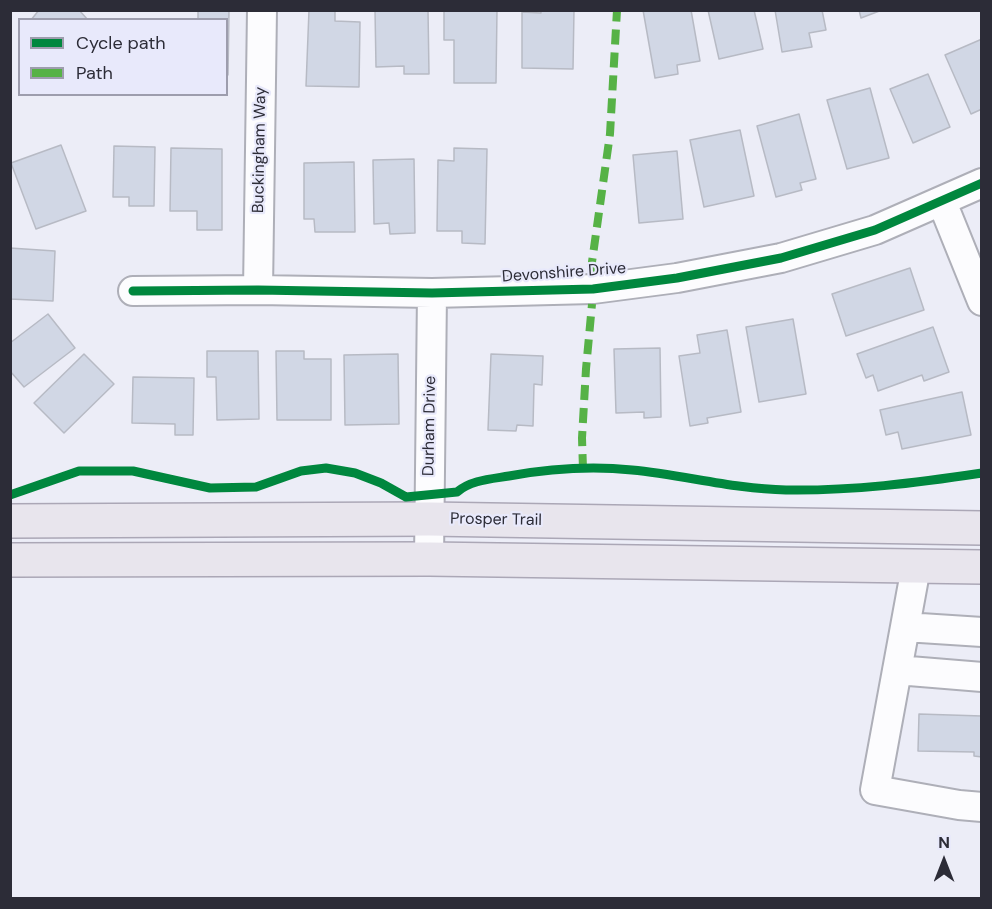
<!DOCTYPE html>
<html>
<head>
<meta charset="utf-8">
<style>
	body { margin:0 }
	#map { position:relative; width:992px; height:909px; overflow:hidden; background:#ecedf7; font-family:"DM Sans",sans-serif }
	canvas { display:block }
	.frame { position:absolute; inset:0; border:12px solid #2c2c37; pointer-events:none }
	.legend { position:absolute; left:18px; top:18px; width:210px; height:78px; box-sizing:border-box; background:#e8e9fb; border:2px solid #9d9dad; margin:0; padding:8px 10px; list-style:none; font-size:18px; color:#2c2c37 }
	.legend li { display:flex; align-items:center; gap:12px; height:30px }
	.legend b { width:30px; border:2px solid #9d9dad }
	.north { position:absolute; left:914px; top:831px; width:60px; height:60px; -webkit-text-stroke:4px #e8e9fb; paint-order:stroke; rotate:0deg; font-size:16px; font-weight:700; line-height:24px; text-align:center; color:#2c2c37 }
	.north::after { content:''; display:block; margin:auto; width:21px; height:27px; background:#2c2c37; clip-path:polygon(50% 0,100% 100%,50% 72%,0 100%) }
</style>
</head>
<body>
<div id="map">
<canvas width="992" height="909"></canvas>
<div class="frame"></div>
<ul class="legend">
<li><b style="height:8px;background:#00873e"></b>Cycle path</li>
<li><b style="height:8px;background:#56b246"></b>Path</li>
</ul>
<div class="north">N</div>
</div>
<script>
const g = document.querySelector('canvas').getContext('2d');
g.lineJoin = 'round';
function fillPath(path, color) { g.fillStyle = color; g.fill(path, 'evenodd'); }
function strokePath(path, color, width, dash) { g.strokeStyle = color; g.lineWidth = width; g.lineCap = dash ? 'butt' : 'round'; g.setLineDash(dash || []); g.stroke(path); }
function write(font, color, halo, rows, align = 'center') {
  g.font = font + ' "DM Sans",sans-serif'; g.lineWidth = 4.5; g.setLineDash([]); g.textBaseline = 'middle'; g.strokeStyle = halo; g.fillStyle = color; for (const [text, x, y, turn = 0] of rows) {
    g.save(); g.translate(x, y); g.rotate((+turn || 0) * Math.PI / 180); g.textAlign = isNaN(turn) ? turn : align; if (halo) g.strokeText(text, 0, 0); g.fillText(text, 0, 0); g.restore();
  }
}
const building = new Path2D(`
	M39,10H79L88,20H31Z
	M198,10L229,11L228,75L226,20H166L198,19Z
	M309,10H335V21L360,22L359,87L306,86Z
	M375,10H428L429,74H404V66L376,67Z
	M444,10H497L496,83H454V40H444Z
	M541,10H574L573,69L522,68V12L541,13Z
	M643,10H691L700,61L677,65L678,74L655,78Z
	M708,10H754L763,49L719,59Z
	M775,10H822L826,30L809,33L812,47L782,52Z
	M859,10H882L861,18Z
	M982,39V109L971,114L945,55Z
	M928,74L950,127L913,143L890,89Z
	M870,88L889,158L847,169L827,100Z
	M799,114L816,179L800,183L802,190L776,197L757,126Z
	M740,130L754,196L704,207L690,140Z
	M61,145L86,211L36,229L11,163Z
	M114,146L155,147L154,206H129V197H113Z
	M171,148L222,149V230H197V211H170Z
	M454,148L487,149L485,244L462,243V231H437L438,160L454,161Z
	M677,151L683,219L639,223L633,155Z
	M414,159L415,233L390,234L389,223L374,224L373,160Z
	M354,162L355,232H315L314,219H304V163Z
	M10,248L55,251L53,301L10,299Z
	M910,268L924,310L846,336L832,294Z
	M48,314L75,348L24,387L10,371V343Z
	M793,319L806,394L759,402L746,327Z
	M933,327L949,372L924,381L922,375L878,391L873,375L866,378L857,354Z
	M727,330L741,412L707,418L708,423L690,426L679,356L700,353L697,335Z
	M660,348L661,417L644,418V412L616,413L614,349Z
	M207,351H258L259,419L217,420L216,377H207Z
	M276,351H304V359H331V420H277Z
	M84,354L114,384L64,433L34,403Z
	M398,354L399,424L345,425L344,355Z
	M491,354L543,356L542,385L534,384L533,426L517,425L516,431L488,430Z
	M133,377L194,378L193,435H175V424L132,423Z
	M962,392L971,435L902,449L898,432L886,435L880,410Z
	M919,714L982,716V757L974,756V752L918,751Z`);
const minor = new Path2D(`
	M942,202L982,301
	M258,290L262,10
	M133,291L258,290L432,293L593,289L677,278L781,258L875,230L982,183
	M429,559L432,293
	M916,567L875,790L959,805L982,807
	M905,627L982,632
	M897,670L982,677`);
const major = new Path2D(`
	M10,521L429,519L982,528
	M10,560L429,559L982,567`);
const quiet = new Path2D(`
	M593,273L592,262L610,134L617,10
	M583,469L582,438L586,369L592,304`);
const cycleway = new Path2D(`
	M133,291L258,290L432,293L593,289L677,278L781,258L875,230L982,183
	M10,495L79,471H133L210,488L256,487L301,471L326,468L355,473L381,483L406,497L457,492C471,480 491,479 509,476C548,469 592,466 632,470C684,475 734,489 786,490C852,491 916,483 982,473`);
const streetNames = [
	["Buckingham Way",260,150,-89],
	["Devonshire Drive",564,273,-4],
	["Durham Drive",430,426,-89],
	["Prosper Trail",496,520,1]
];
fillPath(building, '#d1d7e5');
strokePath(building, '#b7bac4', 1.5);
strokePath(minor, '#aeafb8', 32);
strokePath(major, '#aba7b6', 36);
strokePath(minor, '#fcfcfe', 28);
strokePath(major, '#e8e5ed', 33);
strokePath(quiet, '#56b246', 8, [15, 8]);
strokePath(cycleway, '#00873e', 9);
write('16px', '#2c2c37', '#e8e9fb', streetNames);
</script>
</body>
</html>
